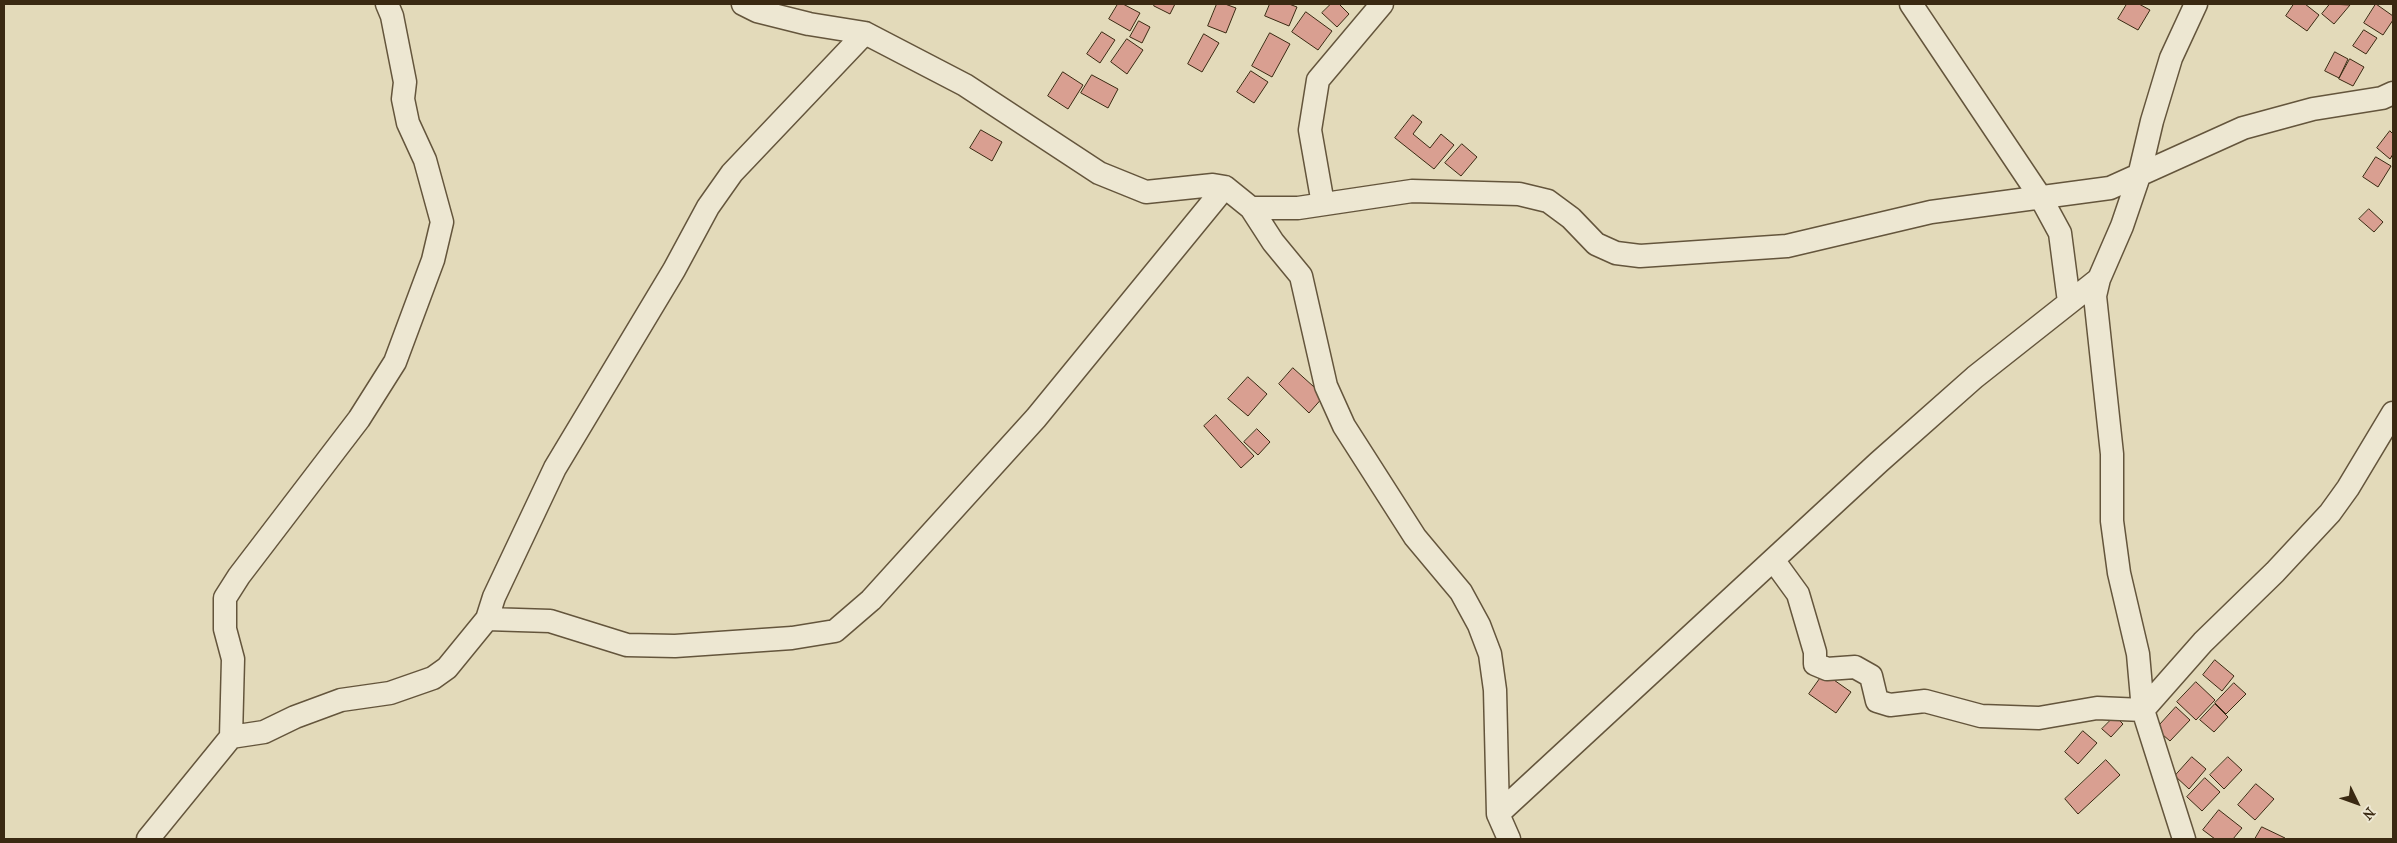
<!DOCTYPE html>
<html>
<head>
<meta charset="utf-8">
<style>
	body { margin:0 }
	#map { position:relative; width:2397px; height:843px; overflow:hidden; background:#e3daba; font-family:"IM FELL French Canon",serif }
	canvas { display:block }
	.frame { position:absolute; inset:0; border:5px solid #3a2912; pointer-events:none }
	.north { position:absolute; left:2332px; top:778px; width:50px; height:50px; -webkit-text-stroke:4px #ede7d2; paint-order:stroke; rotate:132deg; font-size:14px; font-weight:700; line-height:20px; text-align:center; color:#3a2912 }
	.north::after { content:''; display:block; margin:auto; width:18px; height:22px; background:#3a2912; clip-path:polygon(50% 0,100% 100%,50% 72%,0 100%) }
</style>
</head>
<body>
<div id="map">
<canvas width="2397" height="843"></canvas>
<div class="frame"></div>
<div class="north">N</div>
</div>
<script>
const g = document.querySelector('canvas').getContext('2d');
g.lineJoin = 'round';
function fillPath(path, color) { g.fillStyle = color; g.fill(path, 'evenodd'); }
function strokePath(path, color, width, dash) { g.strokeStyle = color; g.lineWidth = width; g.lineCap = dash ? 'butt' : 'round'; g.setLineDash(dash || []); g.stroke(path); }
const building = new Path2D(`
	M1118,4H1123L1140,13L1130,31L1109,19Z
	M1155,4H1175L1170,14L1154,6Z
	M1217,4H1225L1236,8L1226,33L1208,26Z
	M1270,4H1289L1297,7L1289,26L1265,16Z
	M1331,4H1339L1349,14L1337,27L1322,13Z
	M2127,4H2139L2150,10L2138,30L2118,19Z
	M2294,4H2305L2319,15L2307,31L2286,16Z
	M2330,4L2350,5L2334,24L2322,14Z
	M2376,4L2393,16V20L2383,35L2364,23Z
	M1306,12L1332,31L1318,50L1292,32Z
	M1139,21L1150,27L1142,43L1130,37Z
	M2364,30L2377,38L2366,54L2353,46Z
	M1102,32L1115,40L1100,63L1087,54Z
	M1270,33L1290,44L1272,77L1252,66Z
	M1204,34L1219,43L1202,72L1188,64Z
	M1127,39L1143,50L1127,74L1111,62Z
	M2335,52L2348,59L2339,78L2325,71Z
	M2350,59L2364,67L2353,86L2339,79Z
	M1251,71L1268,82L1254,103L1237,92Z
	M1063,72L1083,85L1068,109L1048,96Z
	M1092,75L1118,89L1108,108L1081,93Z
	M1413,115L1422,122L1413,134L1430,148L1441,134L1454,145L1434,169L1395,138Z
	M981,130L1002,142L992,161L970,148Z
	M2390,131L2393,134V154L2390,159L2377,148Z
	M1462,144L1477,157L1461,176L1445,163Z
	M2376,157L2391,166L2378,187L2363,177Z
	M2369,209L2383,222L2374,232L2359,219Z
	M1293,368L1324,396L1309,413L1279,384Z
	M1248,377L1267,394L1248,416L1228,399Z
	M1216,415L1254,456L1241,468L1204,426Z
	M1257,429L1270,442L1258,455L1244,442Z
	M2215,660L2234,676L2222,691L2203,675Z
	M1824,673L1851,692L1836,713L1809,694Z
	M2196,682L2215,700L2196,720L2177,702Z
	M2234,683L2246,694L2226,714L2215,703Z
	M2215,704L2228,717L2214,732L2200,720Z
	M2176,707L2190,720L2170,741L2156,729Z
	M2115,716L2123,724L2111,737L2102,729Z
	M2083,731L2097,743L2078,764L2065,752Z
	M2192,757L2206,769L2189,789L2175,776Z
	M2228,757L2242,770L2224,789L2210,775Z
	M2106,760L2120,775L2078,814L2065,799Z
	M2205,778L2220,792L2202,811L2187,797Z
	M2256,784L2274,799L2255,820L2238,805Z
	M2219,810L2242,828L2233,839H2215L2203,830Z
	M2262,827L2285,838L2284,839H2255Z`);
const minor = new Path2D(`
	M743,4L757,11L809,24L865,33L965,85L1099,173L1146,192L1213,185L1225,187L1251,208L1273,242L1301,276L1326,386L1344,426L1415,537L1461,592L1479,625L1490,654L1495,690L1498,814L1509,839
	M1911,4L2041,198L2060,233L2069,302
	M1323,204L1310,130L1318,80L1382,4
	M1251,208H1298L1412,191L1519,194L1548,201L1571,218L1596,244L1616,253L1640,256L1787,246L1931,212L2110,188L2243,128L2313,109L2382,98L2393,93
	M1774,561L1798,594L1815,652V664L1827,669L1855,667L1871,676L1877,701L1890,705L1925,701L1981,716L2039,718L2097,708L2143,710
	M487,619L550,621L627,645L675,646L792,638L835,631L871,600L1036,418L1225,187
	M2143,710L2203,642L2275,572L2330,513L2348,488L2393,413
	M231,737L264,732L295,717L341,700L390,693L433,678L447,668L487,619L494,597L555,468L674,270L708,207L732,173L865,33
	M1498,814L1879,462L1975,377L2099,279
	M148,839L231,737L233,659L225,629V598L239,576L359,419L395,362L433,260L442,222L425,160L408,123L403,99L405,82L392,16L387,4
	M2184,839L2143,710L2138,654L2119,573L2112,521V454L2095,296L2099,279L2122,226L2139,176L2152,121L2171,58L2196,4`);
fillPath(building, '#d99f91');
strokePath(building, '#3a2912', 1);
strokePath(minor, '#64553c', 25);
strokePath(minor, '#ede7d2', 22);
</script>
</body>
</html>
